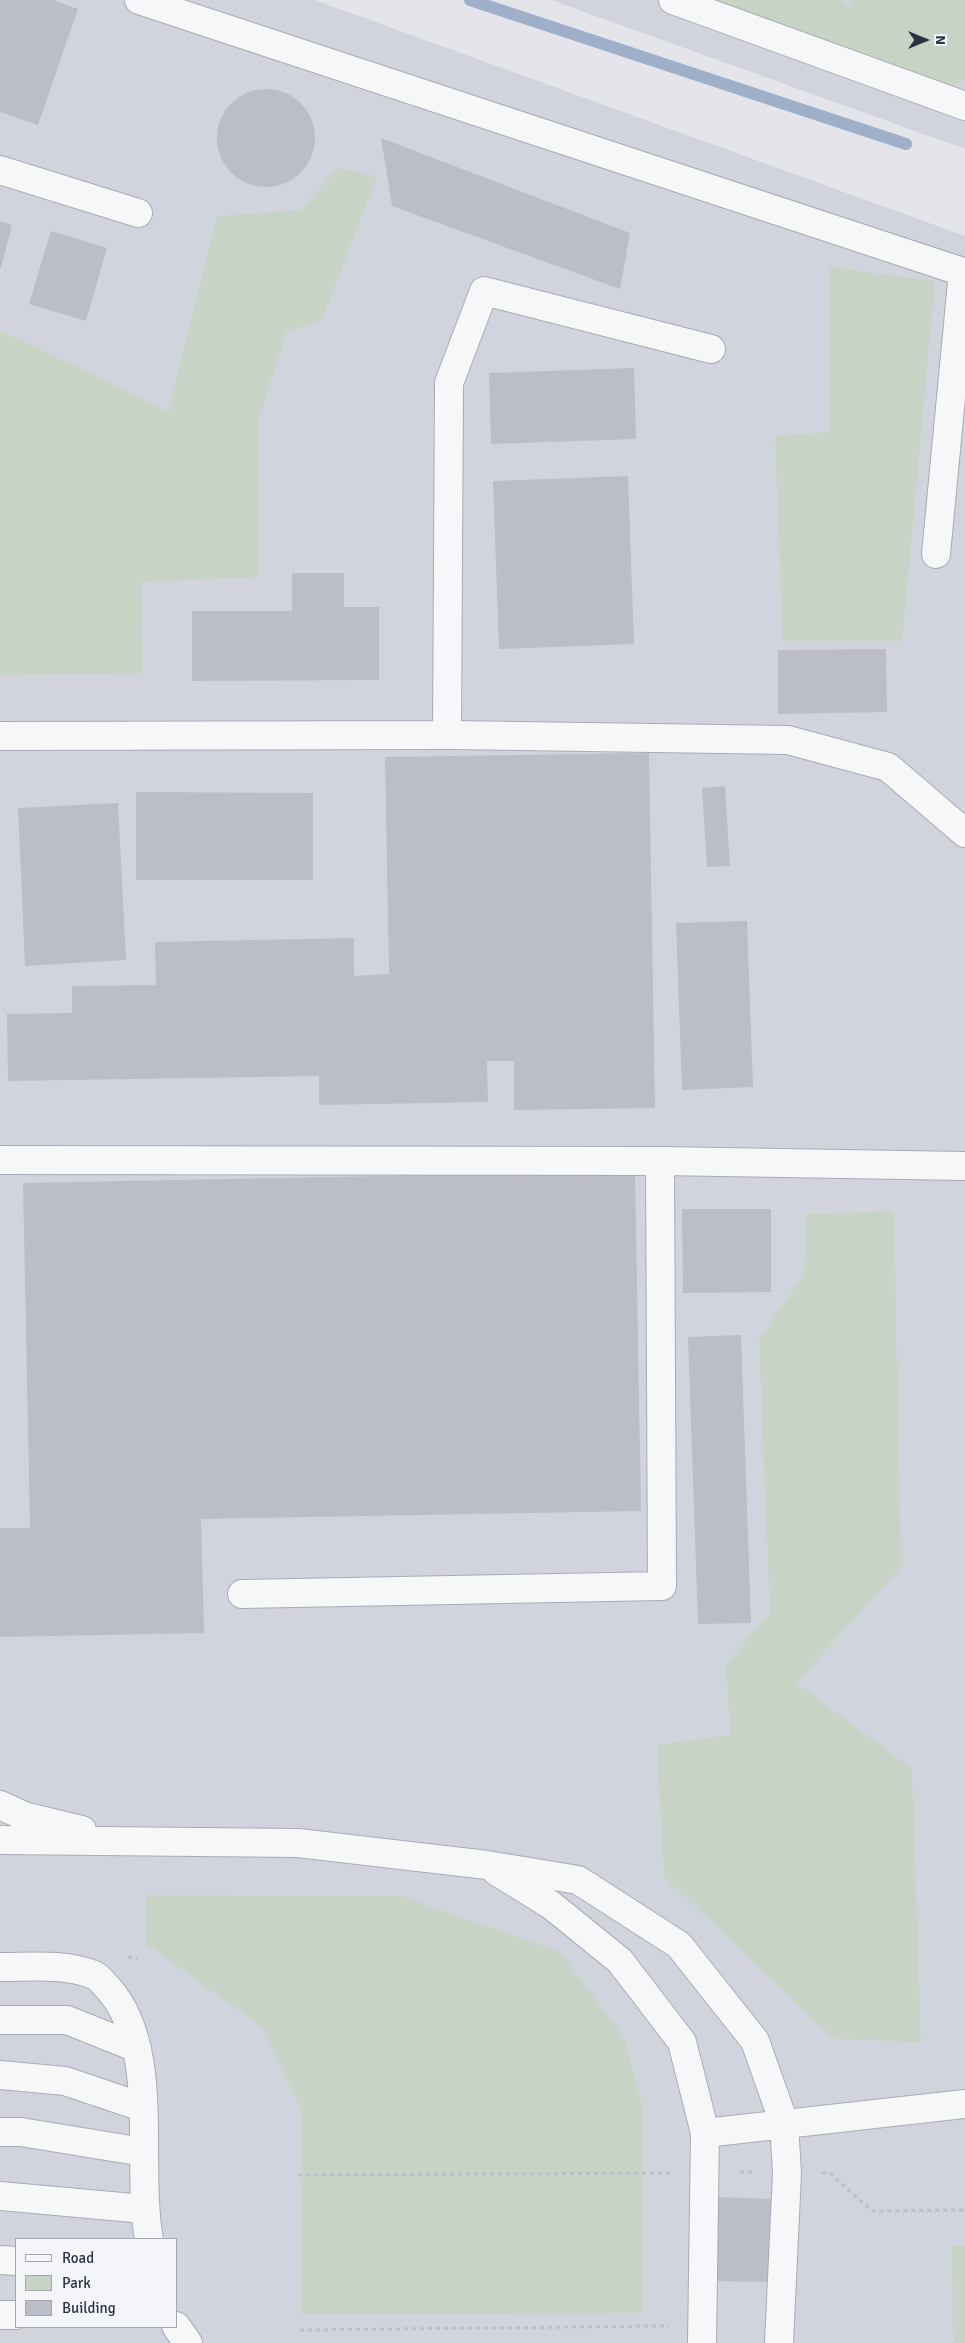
<!DOCTYPE html>
<html>
<head>
<meta charset="utf-8">
<style>
	body { margin:0 }
	#map { position:relative; width:965px; height:2343px; overflow:hidden; background:#e3e5eb; font-family:Signika,sans-serif }
	canvas { display:block }
	.legend { position:absolute; left:15px; top:2238px; width:162px; height:90px; box-sizing:border-box; background:#f3f5f8; border:1px solid #a3a7b0; margin:0; padding:6px 9px; list-style:none; font-size:15px; color:#2c3143 }
	.legend li { display:flex; align-items:center; gap:10px; height:25px }
	.legend b { width:25px; border:1px solid #a3a7b0 }
	.north { position:absolute; left:900px; top:15px; width:50px; height:50px; -webkit-text-stroke:4px #f3f5f8; paint-order:stroke; rotate:90deg; font-size:14px; font-weight:700; line-height:20px; text-align:center; color:#2c3143 }
	.north::after { content:''; display:block; margin:auto; width:18px; height:22px; background:#2c3143; clip-path:polygon(50% 0,100% 100%,50% 72%,0 100%) }
</style>
</head>
<body>
<div id="map">
<canvas width="965" height="2343"></canvas>
<ul class="legend">
<li><b style="height:6px;background:#f6f7f9"></b>Road</li>
<li><b style="height:14px;background:#c7d4c5"></b>Park</li>
<li><b style="height:14px;background:#bbbec8"></b>Building</li>
</ul>
<div class="north">N</div>
</div>
<script>
const g = document.querySelector('canvas').getContext('2d');
g.lineJoin = 'round';
function fillPath(path, color) { g.fillStyle = color; g.fill(path, 'evenodd'); }
function strokePath(path, color, width, dash) { g.strokeStyle = color; g.lineWidth = width; g.lineCap = dash ? 'butt' : 'round'; g.setLineDash(dash || []); g.stroke(path); }
const built = new Path2D(`
	M0,0H315L965,236V2343H0ZM16,2239H176V2327H16Z
	M551,0H965V149Z`);
const green = new Path2D(`
	M672,0H842L848,5L852,0H965V80L950,87Z
	M338,168L377,176L322,320L287,331L259,417L258,577L141,582L143,673L0,675V330L169,412L217,216L300,210Z
	M830,267L935,281L902,641H783L775,436L829,432Z
	M894,1211L901,1567L796,1683L912,1768L921,2042L834,2039L664,1877L657,1745L730,1735L726,1664L770,1614L759,1339L804,1275L807,1214Z
	M147,1895L401,1896L560,1952L623,2036L641,2099L642,2313L301,2314V2110L263,2028L145,1943Z
	M952,2245L965,2246V2343H953Z`);
const stream = new Path2D(`
	M470,0L906,144`);
const building = new Path2D(`
	M0,0H53L78,9L38,125L0,112Z
	M217 138a49 49 0 1 1 98 0a49 49 0 1 1-98 0Z
	M381,138L630,233L620,289L392,206Z
	M0,221L12,225L1,268H0Z
	M51,231L107,248L86,321L29,304Z
	M634,368L636,439L491,444L489,373Z
	M628,476L634,644L499,649L493,481Z
	M292,573H344V607H379V680L192,681V611H292Z
	M886,649L887,712L778,714V650Z
	M649,753L655,1108L514,1110V1061H487L488,1102L319,1105V1076L8,1081L7,1014L72,1013V986L156,985L155,942L354,938V976L389,974L385,757Z
	M725,786L730,866L707,867L702,788Z
	M136,792L313,793V880H136Z
	M118,803L126,960L25,966L18,808Z
	M747,921L753,1087L682,1090L676,923Z
	M635,1171L641,1511L201,1519L204,1633L0,1637V1528H30L23,1183Z
	M682,1209H771V1292L683,1293Z
	M741,1335L751,1623L698,1624L688,1337Z
	M714,2197L773,2199L771,2282L711,2281Z`);
const path = new Path2D(`
	M128,1957L138,1959
	M740,2172H754
	M822,2173H830L872,2211L965,2210
	M298,2175L671,2173
	M300,2330L669,2326`);
const minor = new Path2D(`
	M139,0L963,272L936,554
	M673,0L965,106
	M0,170L138,213
	M447,735L449,383L484,291L711,349
	M0,736L452,735L788,740L888,767L965,833
	M0,1160L660,1161L965,1166
	M242,1594L662,1586L660,1161
	M0,1805L24,1816L82,1830
	M0,1840L298,1843L487,1865L578,1880L679,1945L755,2041L784,2123L787,2173L779,2343
	M496,1871L551,1905L620,1961L682,2042L705,2133L702,2343
	M0,1967C31,1967 65,1963 94,1975C99,1977 104,1984 108,1988C162,2048 135,2163 149,2239
	M0,2020H67L137,2048
	M0,2075L65,2081L142,2107
	M0,2132H21L143,2152
	M705,2133L965,2104
	M0,2196L144,2209
	M0,2260L16,2261
	M0,2315H16
	M176,2326L188,2343`);
fillPath(built, '#d2d4dd');
fillPath(green, '#c7d4c5');
strokePath(stream, '#a0afc9', 12);
fillPath(building, '#bbbec8');
strokePath(minor, '#a8abb5', 30);
strokePath(path, '#bdc0c6', 3, [4, 4]);
strokePath(minor, '#f6f7f9', 28);
</script>
</body>
</html>
